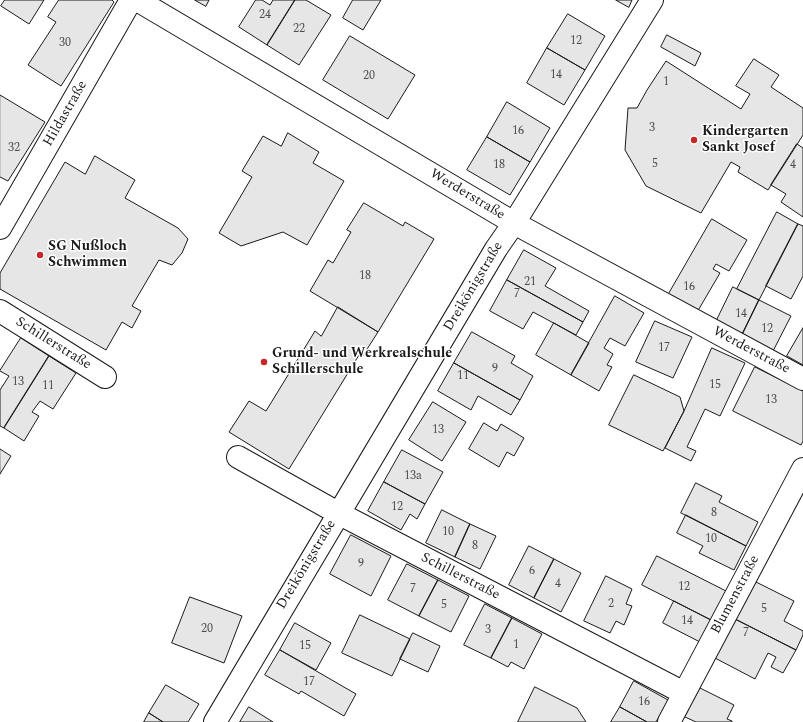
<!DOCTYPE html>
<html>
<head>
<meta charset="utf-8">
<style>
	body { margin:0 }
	canvas { display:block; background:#fff }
</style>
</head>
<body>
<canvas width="803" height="722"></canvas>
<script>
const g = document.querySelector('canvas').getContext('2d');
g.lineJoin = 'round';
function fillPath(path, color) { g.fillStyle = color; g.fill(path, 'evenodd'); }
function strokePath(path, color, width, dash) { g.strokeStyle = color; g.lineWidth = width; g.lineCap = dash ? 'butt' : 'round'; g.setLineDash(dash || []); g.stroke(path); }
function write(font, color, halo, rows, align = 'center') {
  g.font = font + ' Spectral,serif'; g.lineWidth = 3; g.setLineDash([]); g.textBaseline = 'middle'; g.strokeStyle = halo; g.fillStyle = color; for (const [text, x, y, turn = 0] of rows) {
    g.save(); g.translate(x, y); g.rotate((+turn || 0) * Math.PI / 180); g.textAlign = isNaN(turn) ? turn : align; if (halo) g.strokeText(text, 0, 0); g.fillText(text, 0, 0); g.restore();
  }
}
const building = new Path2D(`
	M5,0H44L29,24L1,6Z
	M59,0H112L114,2L61,86L28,65L56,22L48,17Z
	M195,0H209L206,6Z
	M256,0H262L270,5L273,0H295L267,45L239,27Z
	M295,0H306L331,15L299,65L267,45Z
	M353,0H381L363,30L343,18Z
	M616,0H632L629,7Z
	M568,14L605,36L585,70L547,48Z
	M667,35L701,53L695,66L661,47Z
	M350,36L415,75L388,119L323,80Z
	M547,48L585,70L564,105L527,83Z
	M754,59L779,75L771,87L803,108V135L768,190L738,172L740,167L731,162L701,213L646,186L625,150L628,108H637L647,90L666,61L741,109L750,94L736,86Z
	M0,95L45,122L8,181L0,177Z
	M507,102L550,128L530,162L487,137Z
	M288,133L319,152L313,163L344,181L307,245L283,232L241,246L219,233L252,177L242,171L263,136L281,146Z
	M487,137L530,162L510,195L467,170Z
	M797,144L803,148V217L781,202L786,194L771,185Z
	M95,156L135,180L125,198L178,228L188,239L182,253L172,265L159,260L132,306L141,311L132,328L122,322L106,350L0,289V273L65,162L85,174Z
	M364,203L403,226L405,222L434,239L378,332L310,291L328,260L333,263L351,232L347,230Z
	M777,212L798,224L759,300L737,289Z
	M712,219L747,240L729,271L716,264L713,269L720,273L696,314L667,297Z
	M798,224L803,226V276L791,299L766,286Z
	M524,250L556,268L545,286L589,311L583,322L507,280Z
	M507,280L583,322L576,335L533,312L523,329L490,311Z
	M733,287L759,300L741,337L715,324Z
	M615,296L644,313L625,346L610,338L604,348L613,354L607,365L612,367L599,391L571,375Z
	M759,300L791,316L772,353L741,337Z
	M338,307L378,332L362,357L359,355L289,469L229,432L249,401L266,411L315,331L321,336Z
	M655,321L692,337L673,378L636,362Z
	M554,323L589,343L571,375L536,355Z
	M803,328V365L787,356Z
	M472,332L515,356L511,363L533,376L520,400L454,363Z
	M21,338L49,356L4,428L0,426V390L9,376L0,371Z
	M712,348L745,363L720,416L705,409L687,447L696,451L691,461L665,448L684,411Z
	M49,356L76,373L53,409L40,401L32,412L39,416L24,441L4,428Z
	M454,363L520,400L511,415L478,396L471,410L438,391Z
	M755,367L803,391V441L801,445L733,411Z
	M634,375L680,397L684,411L663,451L609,425Z
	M433,402L466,422L442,461L409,440Z
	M484,423L497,431L501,424L524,438L514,456L507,452L499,467L469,449Z
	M0,449L11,456L0,474Z
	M402,450L443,472L425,504L384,482Z
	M384,482L425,504L417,519L410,514L401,530L368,511Z
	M696,483L722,496L719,502L758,522L746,546L681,513Z
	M442,510L470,524L455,557L426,543Z
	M686,515L746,546L734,570L699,553L703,546L677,533Z
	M470,524L496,536L480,569L455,557Z
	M351,535L391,556L371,596L330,574Z
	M529,546L554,559L534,598L509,585Z
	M657,556L726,591L711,620L642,585Z
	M554,559L581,573L561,612L534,598Z
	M407,564L438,580L419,616L388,600Z
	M606,576L632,589L626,604L632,606L624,625L616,621L610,633L584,621Z
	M438,580L469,596L451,632L419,616Z
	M754,581L794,601L784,621L803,631V635L796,650L735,619Z
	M190,597L242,616L224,663L172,643Z
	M674,601L711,620L700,642L663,623Z
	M485,604L512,618L491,658L464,645Z
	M360,615L410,639L392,676L342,653Z
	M512,618L542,634L524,669L511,662L508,667L491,658Z
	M735,619L796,650L783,673L771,667L776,657L768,653L755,679L715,658Z
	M295,623L331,643L316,670L280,650Z
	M413,633L440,646L428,672L400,659Z
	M280,650L356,694L344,716L301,691L299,694L265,675Z
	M634,681L668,700L656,722H647L620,707Z
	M166,685L199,704L188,722H163L149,713Z
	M535,687L577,708L586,722H518Z
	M700,688L734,705L727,719L732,721V722H696L685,717Z
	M249,707L273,722H240Z
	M620,707L647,722H611Z
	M149,713L163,722H144Z`);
const minor = new Path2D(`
	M137,0L514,223L803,379
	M0,228L131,0
	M0,311L105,377
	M238,457L338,513L684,693
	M215,722L496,249L514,223L652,0
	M669,722L803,469`);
const markers = [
	[694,140,4,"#c62828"],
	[40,255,4,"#c62828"],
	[264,362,4,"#c62828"]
];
const numberNames = [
	["24",265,16],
	["22",299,30],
	["12",576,42],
	["30",65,44],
	["14",556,76],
	["20",369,77],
	["1",666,83],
	["3",652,129],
	["16",518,132],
	["32",14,149],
	["5",655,165],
	["18",499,166],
	["4",793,166],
	["18",365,277],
	["21",530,283],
	["16",689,288],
	["7",517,295],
	["14",741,315],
	["12",767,330],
	["17",664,349],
	["9",495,370],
	["11",463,377],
	["13",18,383],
	["15",715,386],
	["11",48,387],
	["13",771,401],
	["13",438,431],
	["13a",413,477],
	["12",397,508],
	["8",714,514],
	["10",448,533],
	["10",711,540],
	["8",475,547],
	["9",361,565],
	["6",532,572],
	["4",558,585],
	["12",684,588],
	["7",413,590],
	["2",611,605],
	["5",444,606],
	["5",764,610],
	["14",687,622],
	["20",207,630],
	["3",488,631],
	["7",746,634],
	["1",516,646],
	["15",305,647],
	["17",309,683],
	["16",644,703]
];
const streetNames = [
	["Hildastraße",66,114,-60],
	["Werderstraße",467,195,31],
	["Dreikönigstraße",474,287,-59],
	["Schillerstraße",53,344,32],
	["Werderstraße",751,351,28],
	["Dreikönigstraße",307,565,-59],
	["Schillerstraße",460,577,27],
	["Blumenstraße",736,595,-62]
];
const poiNames = [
	["Kindergarten",702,132],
	["Sankt Josef",702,148],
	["SG Nußloch",48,247],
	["Schwimmen",48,263],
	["Grund- und Werkrealschule",272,354],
	["Schillerschule",272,370]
];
fillPath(building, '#e6e6e6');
strokePath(building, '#1a1a1a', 1);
strokePath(minor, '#1a1a1a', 24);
strokePath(minor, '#fff', 22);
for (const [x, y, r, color] of markers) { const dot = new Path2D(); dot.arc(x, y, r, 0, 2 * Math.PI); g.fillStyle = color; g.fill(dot); strokePath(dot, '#fff', 1.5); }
write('12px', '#4d4d4d', null, numberNames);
write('14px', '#1a1a1a', '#fff', streetNames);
write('bold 14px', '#1a1a1a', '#fff', poiNames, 'left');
</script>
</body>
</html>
